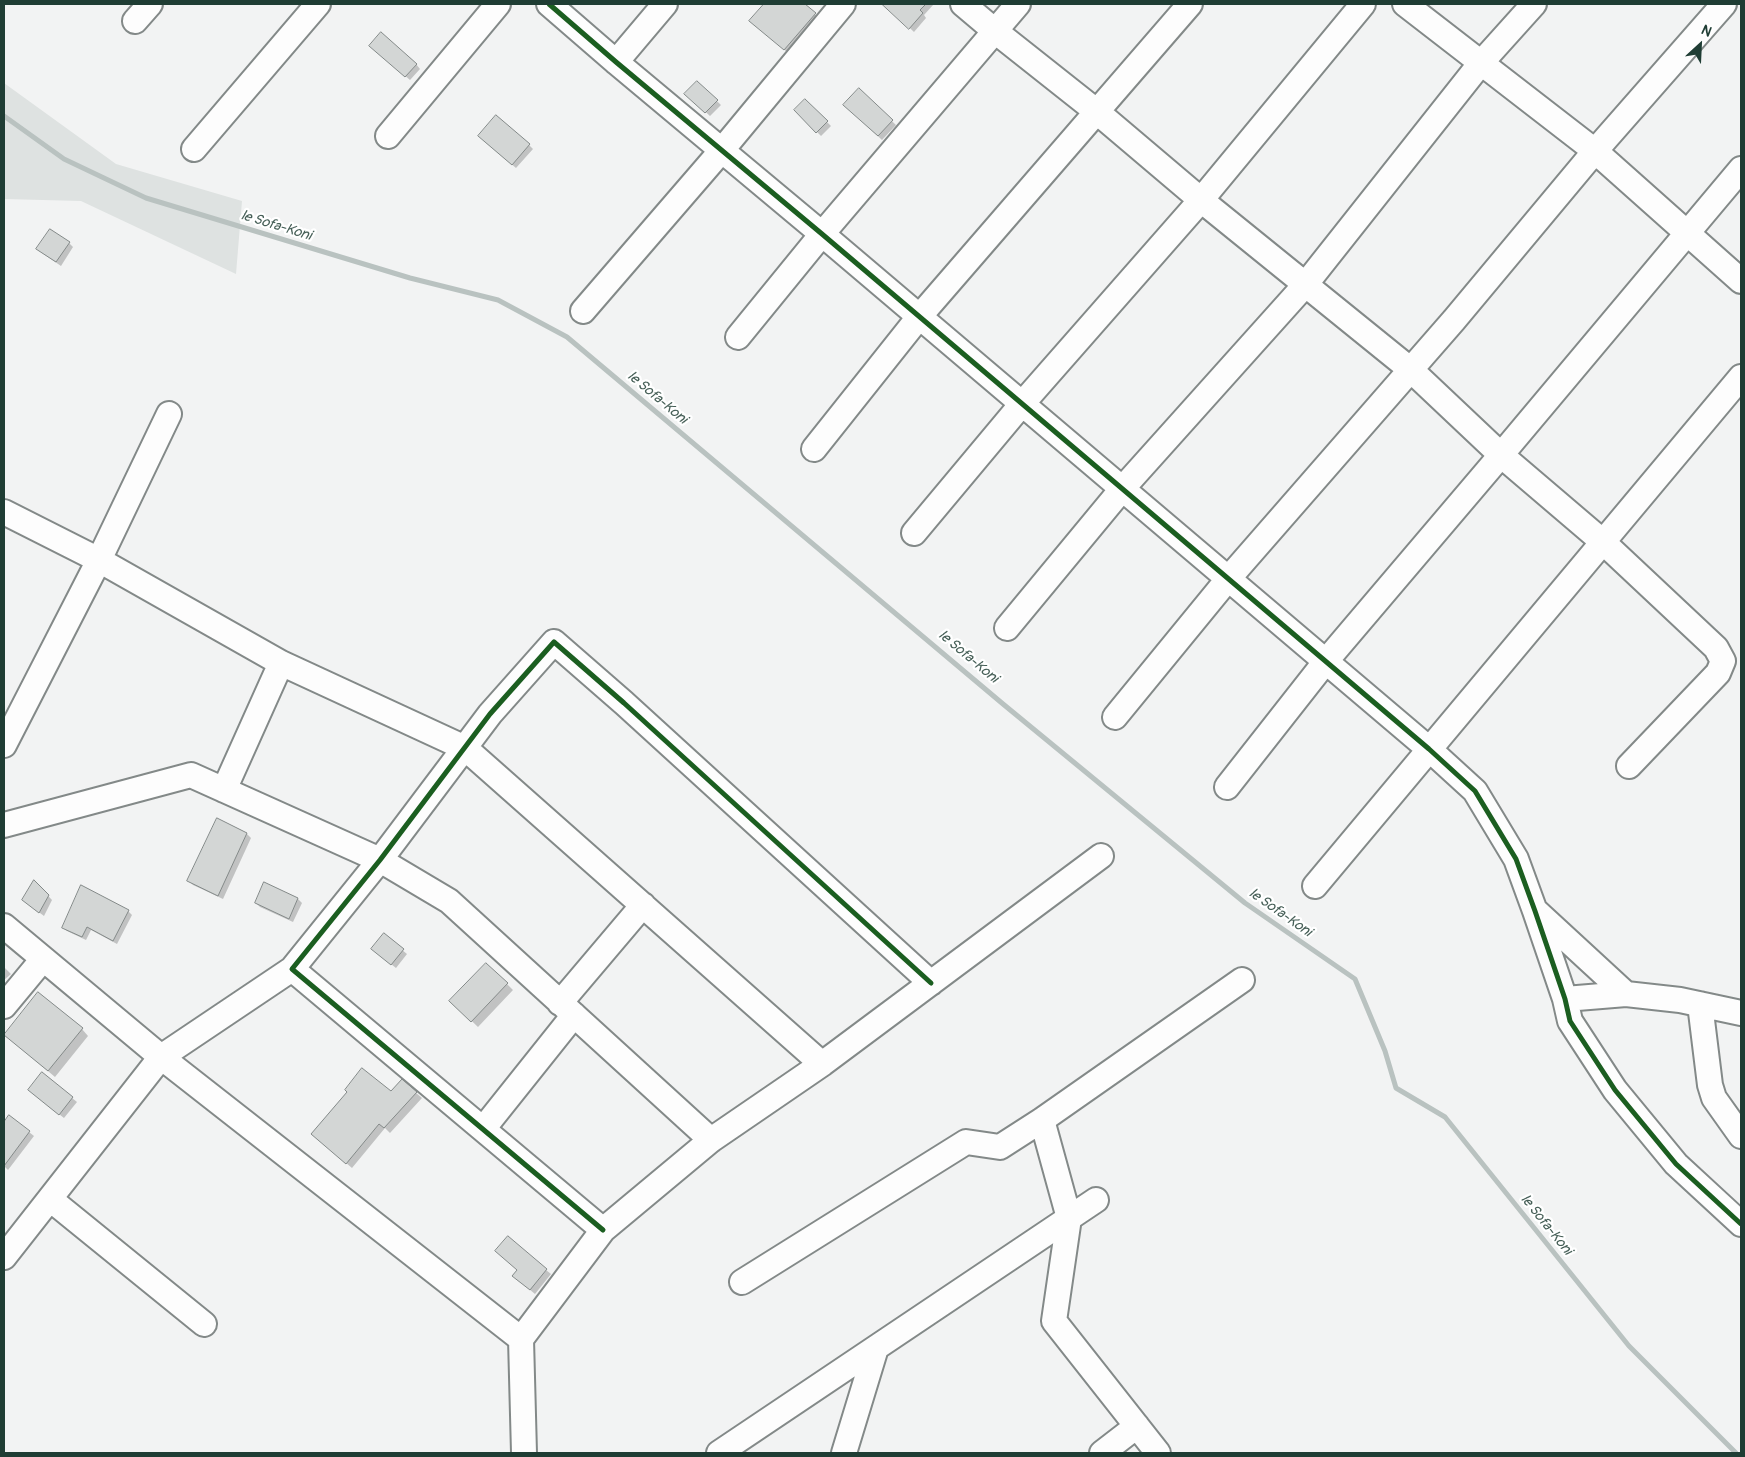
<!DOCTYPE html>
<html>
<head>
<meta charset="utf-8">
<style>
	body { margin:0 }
	#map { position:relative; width:1745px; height:1457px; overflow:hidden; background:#f2f3f3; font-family:Pangolin,sans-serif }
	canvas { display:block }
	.frame { position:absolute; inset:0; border:5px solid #1f3d34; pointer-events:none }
	.north { position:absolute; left:1675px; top:20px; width:50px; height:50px; -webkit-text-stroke:4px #fff; paint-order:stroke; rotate:25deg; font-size:14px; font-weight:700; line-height:20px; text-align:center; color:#1f3d34 }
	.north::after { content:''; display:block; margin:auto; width:18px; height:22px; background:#1f3d34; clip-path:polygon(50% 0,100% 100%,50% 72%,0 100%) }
</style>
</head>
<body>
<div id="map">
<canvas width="1745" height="1457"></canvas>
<div class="frame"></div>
<div class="north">N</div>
</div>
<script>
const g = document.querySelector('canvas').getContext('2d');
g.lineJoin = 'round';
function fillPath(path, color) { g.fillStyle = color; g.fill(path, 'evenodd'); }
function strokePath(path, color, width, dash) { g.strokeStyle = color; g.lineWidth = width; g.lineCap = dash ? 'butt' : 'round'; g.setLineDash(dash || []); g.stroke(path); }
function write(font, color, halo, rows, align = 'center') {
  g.font = font + ' Pangolin,sans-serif'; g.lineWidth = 4.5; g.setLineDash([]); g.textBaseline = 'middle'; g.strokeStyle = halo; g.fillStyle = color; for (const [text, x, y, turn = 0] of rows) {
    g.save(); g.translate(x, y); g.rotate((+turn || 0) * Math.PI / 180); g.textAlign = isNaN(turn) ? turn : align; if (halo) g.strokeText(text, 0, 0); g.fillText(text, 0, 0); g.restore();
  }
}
const green = new Path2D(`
	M4,83L116,164L242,201L236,274L81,201L4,199Z`);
const shadow = new Path2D(`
	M765,4H803L819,18L788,53L751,21Z
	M896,4H934L924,15L926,18L914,32L891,10Z
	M375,50L416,64L420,69L410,80Z
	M697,82L721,105L710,116L686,94Z
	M859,90L896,125L882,140L845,105Z
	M805,100L831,126L821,136L795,110Z
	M484,141L529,145L533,149L516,168Z
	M69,243L73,247L61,266L42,253Z
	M218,820L247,834L251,838L223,899L193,885L189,881Z
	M35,882L52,900L44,916L28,904Z
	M265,884L298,899L302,903L293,922L260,907L256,903Z
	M128,911L132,915L117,944L91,930L86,940L67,931L63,928Z
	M384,935L407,954L396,968L377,953Z
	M4,967L11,974L4,980Z
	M507,984L513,990L478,1027L451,1001Z
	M82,1029L88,1036L55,1077L5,1035Z
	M42,1074L77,1102L64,1118L33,1094Z
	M402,1081L422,1098L390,1133L385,1128L352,1168L318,1139L391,1093Z
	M10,1117L34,1136L8,1170L4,1166V1124Z
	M546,1270L551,1274L535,1294L518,1280Z`);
const stream = new Path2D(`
	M4,116L64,159L146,198L410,278L498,300L567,337L1003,704L1245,903L1355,979L1385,1051L1396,1088L1445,1117L1629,1346L1736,1453`);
const building = new Path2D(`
	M764,4H805L816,13L784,50L749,21Z
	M882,4H926L920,10L923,13L909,29Z
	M381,32L417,64L405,77L369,46Z
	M697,81L718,100L705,113L684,94Z
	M859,88L893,120L878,136L843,105Z
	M805,99L828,121L816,133L794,110Z
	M496,115L530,144L512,165L478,136Z
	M50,229L70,242L56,262L36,249Z
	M217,818L247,833L218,896L187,881Z
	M34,880L49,895L39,913L22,900Z
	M264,882L298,898L289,919L255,903Z
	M81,885L129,910L113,941L87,927L82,937L62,928Z
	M384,933L404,949L391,965L371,949Z
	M486,963L508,983L471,1022L449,1001Z
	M38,992L83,1028L48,1071L4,1035Z
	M362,1068L391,1091L402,1079L417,1092L384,1128L379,1124L346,1164L311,1134L347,1092L345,1090Z
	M42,1072L73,1097L59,1115L28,1090Z
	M9,1115L30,1131L4,1166V1122Z
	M508,1236L547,1269L530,1290L512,1276L517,1270L495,1251Z`);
const minor = new Path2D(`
	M549,4L616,62L822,234L1429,749L1475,791L1516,859L1535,911L1565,999L1570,1021L1615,1090L1676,1164L1741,1224
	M963,4L995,31L1096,111L1201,200L1411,370L1501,455L1603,542L1716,648L1723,661L1718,673L1629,766
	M1405,4L1595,151L1741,281
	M135,21L150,4
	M616,62L665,4
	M388,136L498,4
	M194,149L318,4
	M583,311L722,150L843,4
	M738,337L822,234L1018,4
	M814,449L919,317L1190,4
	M4,512L99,560L281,663L465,748L822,1064
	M914,533L1021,405L1201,200L1363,4
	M1007,628L1122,489L1305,285L1480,64L1534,4
	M1115,717L1228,579L1454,320L1595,151L1724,4
	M4,745L99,560L169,414
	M1227,787L1326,661L1501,455L1741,169
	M224,790L281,663
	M4,825L191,775L380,860L449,901L711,1140
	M1315,886L1741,377
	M1537,912L1626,994
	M4,926L161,1057L521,1339
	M1565,999L1626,994L1680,1000L1741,1013
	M560,1003L643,905
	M1700,1004L1710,1085L1714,1098L1741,1136
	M4,1006L43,959
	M1042,1120L1069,1218L1054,1321L1158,1453
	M483,1129L574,1015
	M50,1199L204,1324
	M603,1230L292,969L380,860L490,714L554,642L624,703L931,983
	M4,1257L161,1057L292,969
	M742,1282L966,1142L1000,1147L1042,1120L1242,980
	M524,1453L521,1339L603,1230L711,1140L822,1064L1101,856
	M719,1453L1096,1200
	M844,1453L876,1348
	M1102,1453L1137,1426`);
const cycleway = new Path2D(`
	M549,4L616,62L822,234L1429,749L1475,791L1516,859L1535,911L1565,999L1570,1021L1615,1090L1676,1164L1741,1224
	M603,1230L292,969L380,860L490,714L554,642L624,703L931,983`);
const waterNames = [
	["le Sofa-Koni",276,226,17],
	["le Sofa-Koni",657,398,40],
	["le Sofa-Koni",968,657,40],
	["le Sofa-Koni",1280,913,35],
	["le Sofa-Koni",1546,1225,51]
];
fillPath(green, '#dee2e1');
fillPath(shadow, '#0003');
strokePath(stream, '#b9c2c0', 5);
fillPath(building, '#d3d6d5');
strokePath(building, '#838988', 1);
strokePath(minor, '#838988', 28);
strokePath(minor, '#fdfdfd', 24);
strokePath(cycleway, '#1b5e20', 5);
write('italic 14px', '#465f57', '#fff', waterNames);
</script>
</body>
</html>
